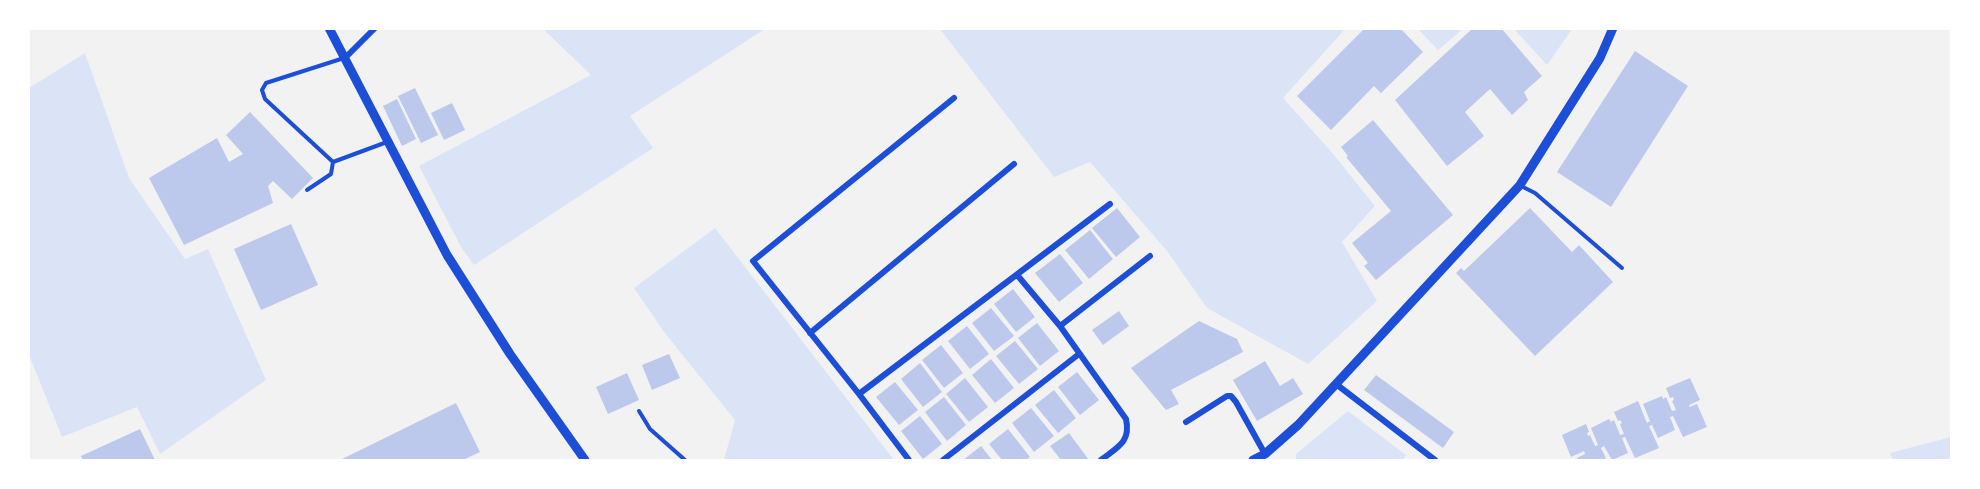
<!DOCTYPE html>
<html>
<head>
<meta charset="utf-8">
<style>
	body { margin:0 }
	#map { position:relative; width:1980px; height:489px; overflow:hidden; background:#f2f2f2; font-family:"IBM Plex Sans",sans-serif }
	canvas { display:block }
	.frame { position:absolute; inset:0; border:30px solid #fff; pointer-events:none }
</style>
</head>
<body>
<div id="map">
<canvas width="1980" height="489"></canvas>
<div class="frame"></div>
</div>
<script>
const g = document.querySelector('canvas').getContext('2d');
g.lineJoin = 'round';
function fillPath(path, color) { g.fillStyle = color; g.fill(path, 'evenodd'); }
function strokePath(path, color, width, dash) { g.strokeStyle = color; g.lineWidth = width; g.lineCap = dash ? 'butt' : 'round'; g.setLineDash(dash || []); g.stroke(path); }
const green = new Path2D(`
	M543,29H765L630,116L653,148L474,265L461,247L419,166L591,75Z
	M940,29H1345L1283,98L1329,149L1375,206L1342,242L1377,301L1308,364L1207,308L1167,251L1090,162L1054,177Z
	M1418,29H1463L1438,50Z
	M1514,29H1572L1547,65Z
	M85,53L129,178L185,259L208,249L266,380L160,454L137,407L62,437L29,355V88Z
	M715,228L894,460H724L735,420L664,332L634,288Z
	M1348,411L1406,455L1403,460H1296V454Z
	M1951,437V460H1893L1890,453Z`);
const building = new Path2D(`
	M1365,28H1400L1423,52L1381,93L1374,86L1331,130L1297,96Z
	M1473,28H1501L1542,76L1524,92L1528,100L1512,115L1490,89L1465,112L1484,136L1447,166L1395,100Z
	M1635,51L1688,86L1611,207L1557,172Z
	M415,88L438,135L421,143L398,96Z
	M397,99L416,139L402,146L383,106Z
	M452,103L465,130L444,140L431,113Z
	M250,112L313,178L292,199L273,181L268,186L273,203L184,245L149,178L217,138L229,162L243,154L226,135Z
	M1373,120L1453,215L1376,280L1364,266L1368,263L1352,243L1391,211L1346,157L1348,156L1341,147Z
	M1117,208L1140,237L1116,257L1092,228Z
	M1530,208L1572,252L1579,245L1613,282L1535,356L1456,273L1461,268L1464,271Z
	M291,224L318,285L261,310L234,249Z
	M1090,230L1113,259L1089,279L1065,250Z
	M1060,254L1083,283L1059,302L1035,273Z
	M1013,289L1035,317L1016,332L994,304Z
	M991,308L1014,336L994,351L972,323Z
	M1119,311L1129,326L1103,345L1092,330Z
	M1199,321L1237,339L1243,352L1171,390L1179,404L1166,410L1131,368Z
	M1037,323L1059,351L1040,366L1018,338Z
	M967,326L989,354L970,369L948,341Z
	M1015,341L1038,369L1019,384L996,356Z
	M941,345L963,373L944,388L922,360Z
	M669,354L680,378L652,390L642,365Z
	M991,359L1014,388L995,403L972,375Z
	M1265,361L1280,386L1293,378L1303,394L1257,421L1233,380Z
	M920,363L942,392L923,407L901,379Z
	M1077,372L1099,400L1080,415L1058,387Z
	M627,373L639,400L608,414L596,387Z
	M1376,375L1454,432L1443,448L1364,390Z
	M965,378L988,407L969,422L946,394Z
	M1690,378L1700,400L1689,405L1690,407L1697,404L1707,427L1683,437L1673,416L1670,417L1675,430L1658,438L1652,425L1649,426L1659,448L1635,458L1625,437L1622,438L1628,453L1612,460L1604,446L1601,448L1606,458L1604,460H1578L1577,458L1585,454L1584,451L1571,457L1562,435L1586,424L1589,432L1587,433L1588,436L1590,435L1595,446L1598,445L1591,428L1609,419L1611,422L1614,420L1620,435L1624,434L1620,424L1622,423L1620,420L1618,421L1614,412L1638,401L1647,423L1650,421L1643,404L1662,396L1663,399L1666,397L1672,411L1676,410L1672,401L1674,400L1673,397L1670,398L1666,388Z
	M895,382L918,410L899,425L876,397Z
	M1054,390L1076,418L1058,433L1035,405Z
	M944,397L966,425L947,441L925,412Z
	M456,403L480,452L463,460H340Z
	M1031,408L1054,436L1034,452L1012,423Z
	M920,416L942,444L923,459L901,431Z
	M140,429L155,460H83L81,456Z
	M1008,429L1030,457L1026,460H1002L989,444Z
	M1069,433L1089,460H1061L1050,446Z
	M981,446L992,460H963Z`);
const service = new Path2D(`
	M333,162L265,99L262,90L266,83L344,58
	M1521,186L1535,193L1622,268
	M307,190L331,174L333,162L387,142
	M639,411L650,429L685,460`);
const minor = new Path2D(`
	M345,58L375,28
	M1018,276L1060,326L1126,419C1131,442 1118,447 1101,460
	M1060,326L1150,256
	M810,333L1014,164
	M1336,384L1435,460
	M859,394L1110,204
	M1186,422L1227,396H1231L1236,402L1265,454
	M909,460L859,394L753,261L954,98
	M943,460L1079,354`);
const tertiary = new Path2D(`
	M329,28L447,255L510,354L585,460
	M1253,460L1265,454L1298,425L1520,185L1600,58L1613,28`);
fillPath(green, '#dbe4f7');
fillPath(building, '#bdc9ec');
strokePath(service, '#1d4ed8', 4);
strokePath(minor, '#1d4ed8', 6);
strokePath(tertiary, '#1d4ed8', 9);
</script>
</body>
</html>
